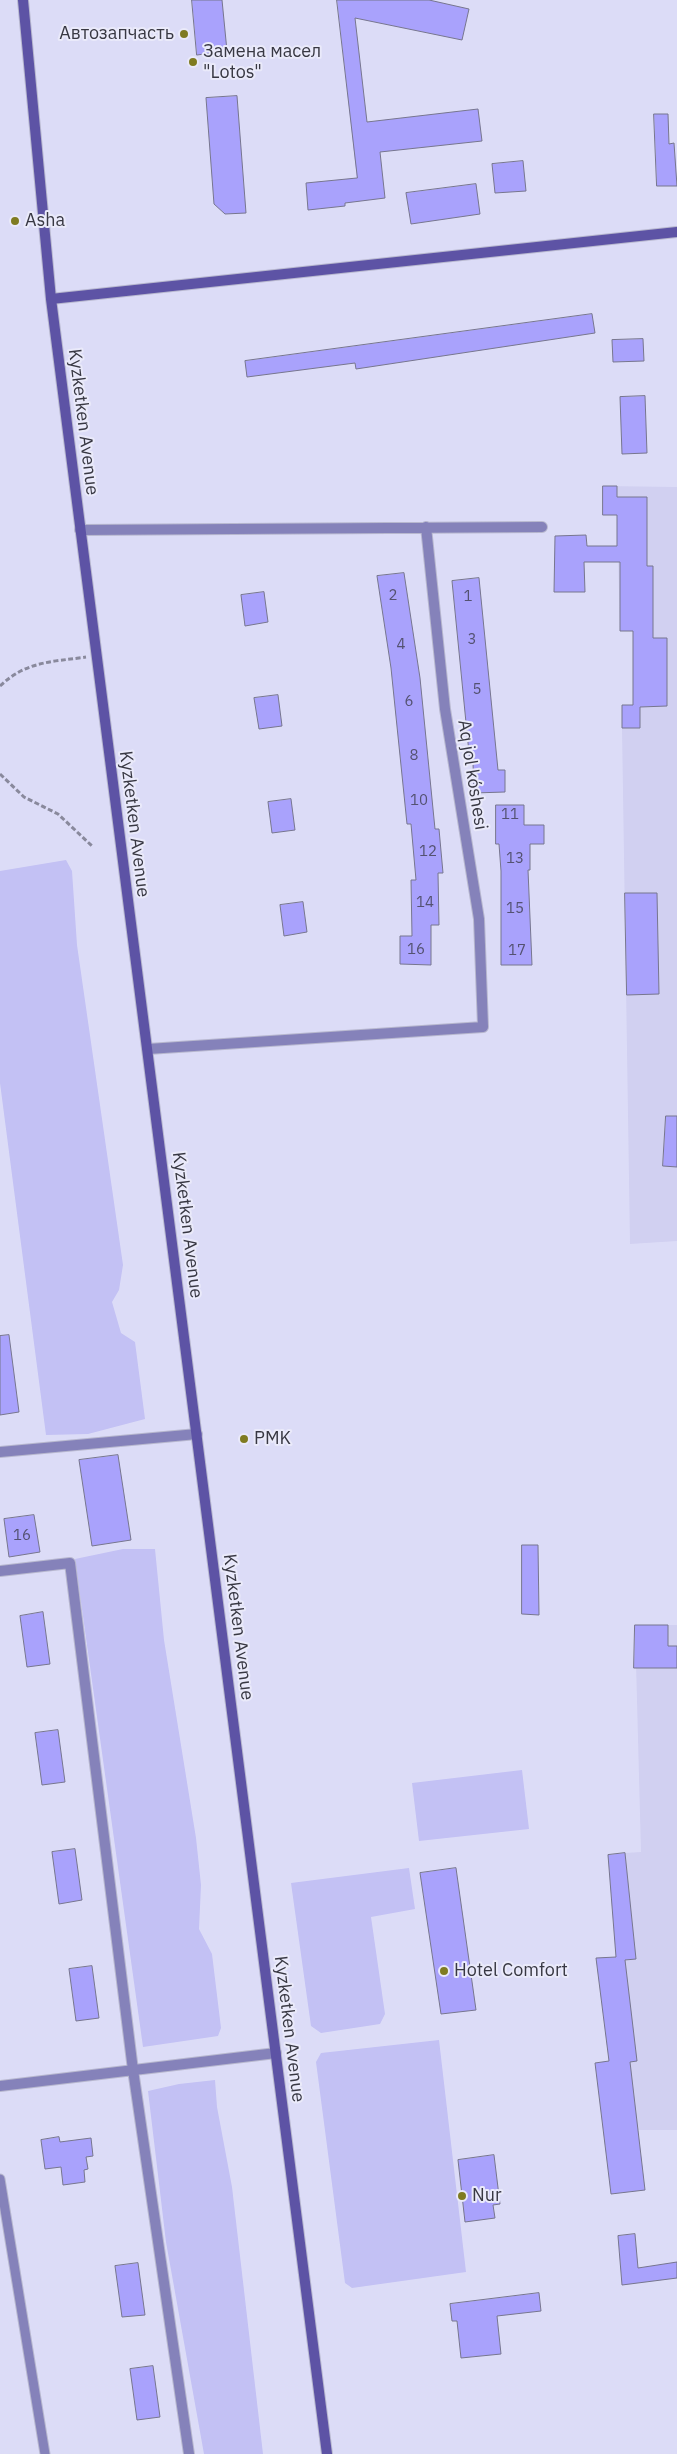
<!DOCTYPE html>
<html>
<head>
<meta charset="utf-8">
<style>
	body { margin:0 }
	canvas { display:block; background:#dcdcf7 }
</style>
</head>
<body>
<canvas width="677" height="2454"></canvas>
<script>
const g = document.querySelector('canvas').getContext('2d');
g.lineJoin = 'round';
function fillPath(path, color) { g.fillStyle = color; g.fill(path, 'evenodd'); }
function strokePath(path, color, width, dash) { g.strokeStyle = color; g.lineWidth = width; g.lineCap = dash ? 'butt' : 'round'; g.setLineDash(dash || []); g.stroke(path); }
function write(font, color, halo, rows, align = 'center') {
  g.font = font + ' "IBM Plex Sans",sans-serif'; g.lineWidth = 4; g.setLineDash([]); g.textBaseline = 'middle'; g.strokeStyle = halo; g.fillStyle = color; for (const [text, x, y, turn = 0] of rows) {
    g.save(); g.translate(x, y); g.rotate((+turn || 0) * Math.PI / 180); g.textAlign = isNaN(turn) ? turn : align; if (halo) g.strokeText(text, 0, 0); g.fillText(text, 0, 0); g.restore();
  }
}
const built = new Path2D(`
	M603,486L677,487V1241L630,1244L622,728L633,705V631H620L617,515H603Z
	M635,1625H677V2130H637L630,2062L625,1961L636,1959L625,1853L641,1852Z`);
const green = new Path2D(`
	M66,860L72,871L77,945L123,1265L119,1290L112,1302L121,1333L135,1342L145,1419L88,1434L46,1435L0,1083V871Z
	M123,1549H155L164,1640L196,1838L201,1885L199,1929L212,1954L221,2028L218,2036L143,2047L75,1559Z
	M522,1770L529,1829L419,1841L412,1783Z
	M409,1868L415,1909L371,1917L385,2014L380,2024L321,2033L311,2026L291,1883Z
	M439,2040L466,2272L352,2288L345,2283L316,2062L321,2053Z
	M215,2080L217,2107L232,2187L263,2454H204L166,2242L148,2091L179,2084Z`);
const building = new Path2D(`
	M192,0H222L227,51L197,55Z
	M337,0H429L469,9L462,40L355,18L367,122L478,109L482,141L380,152L385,198L345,203V206L308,210L306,183L357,178Z
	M237,96L246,213L225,214L214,204L206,98Z
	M654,114H668L669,144L674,143L677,186H657Z
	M523,161L526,191L495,193L492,164Z
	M476,184L480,214L411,224L406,193Z
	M592,314L595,333L356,369L355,363L247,377L245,361Z
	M643,339L644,361L613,362L612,340Z
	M645,396L647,453L622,454L620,397Z
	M603,486H617V497H647V566H653V638H667V706L640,707V728H622V705H633V631H620V562H584L585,592H554L555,536L586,535L587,546H617V515H603Z
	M404,573L420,678L435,829H439L443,873H438L439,925H431V965L400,964V936H412L411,880H416L411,824H407L391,668L377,576Z
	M479,578L498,770H505V792L474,793L473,763H470L452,581Z
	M264,592L268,622L245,626L241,595Z
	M278,695L282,726L259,729L254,698Z
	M291,799L295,830L272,833L268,802Z
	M496,805H524V825H544V844H530V870H528L532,965H501V871L499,844H496Z
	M625,893H657L659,994L627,995Z
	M303,902L307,932L284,936L280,905Z
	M666,1116H677V1167L663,1166Z
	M9,1335L19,1412L0,1415V1336Z
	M118,1455L131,1540L92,1546L79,1460Z
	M34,1515L40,1552L9,1557L4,1519Z
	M522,1545H538L539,1615L522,1614Z
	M43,1612L50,1664L27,1667L20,1616Z
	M635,1625H668V1646H677V1668H634Z
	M58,1730L65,1782L42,1785L35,1733Z
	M75,1849L82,1900L59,1904L52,1852Z
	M625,1853L636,1959L625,1960L637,2061L630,2062L645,2190L611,2194L595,2063L609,2061L596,1958L616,1957L608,1855Z
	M456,1868L476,2010L441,2014L420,1873Z
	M92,1966L99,2018L76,2021L69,1969Z
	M59,2137L60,2142L91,2138L93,2156L86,2157L88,2169L84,2170L85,2182L63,2185L61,2167L45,2169L41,2140Z
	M494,2155L500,2204L493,2205L495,2218L465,2222L458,2160Z
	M635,2234L638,2268L677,2262V2278L622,2285L618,2236Z
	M138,2263L145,2315L122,2317L115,2266Z
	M539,2293L541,2311L497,2316L501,2354L461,2358L457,2321H452L450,2304Z
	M153,2366L160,2417L137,2420L130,2369Z`);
const path = new Path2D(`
	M0,686C26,661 52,662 86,657
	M0,774L24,797L58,814L92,846`);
const lane = new Path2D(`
	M0,2179L45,2454`);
const street = new Path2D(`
	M80,530L542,527
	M148,1049L483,1027L479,919L445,709L426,527
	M0,1452L197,1434
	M0,1571L70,1563L133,2070L189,2454
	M0,2086L276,2053`);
const secondary = new Path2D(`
	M23,0L51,299L327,2454
	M51,299L677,232`);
const markers = [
	[184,34,5,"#7f7b21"],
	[193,62,5,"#7f7b21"],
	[15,221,5,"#7f7b21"],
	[244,1439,5,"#7f7b21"],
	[444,1971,5,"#7f7b21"],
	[462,2196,5,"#7f7b21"]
];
const numberNames = [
	["2",393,596],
	["1",468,597],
	["3",472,640],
	["4",401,645],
	["5",477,690],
	["6",409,702],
	["8",414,756],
	["10",419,801],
	["11",510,815],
	["12",428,852],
	["13",515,859],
	["14",425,903],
	["15",515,909],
	["16",416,950],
	["17",517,951],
	["16",22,1536]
];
const poiNames = [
	["Автозапчасть",174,34,"right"],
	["Замена масел",203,52],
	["\"Lotos\"",203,73],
	["Asha",25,221],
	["PMK",254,1439],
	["Hotel Comfort",454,1971],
	["Nur",472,2196]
];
const streetNames = [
	["Kyzketken Avenue",83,422,83],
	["Aq jol kóshesi",472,775,81],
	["Kyzketken Avenue",134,824,83],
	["Kyzketken Avenue",187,1225,83],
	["Kyzketken Avenue",238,1627,83],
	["Kyzketken Avenue",289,2029,83]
];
fillPath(built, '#d1d0f1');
fillPath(green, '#c3c1f4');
fillPath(building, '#a9a2fc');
strokePath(building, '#77768e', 1);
strokePath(lane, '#b8b8cf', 11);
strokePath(street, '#b8b8cf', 12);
strokePath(secondary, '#b8b8cf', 12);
strokePath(path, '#89899c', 3, [5, 2.5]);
strokePath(lane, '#8582ba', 9);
strokePath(street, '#8582ba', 10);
strokePath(secondary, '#5d53a5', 10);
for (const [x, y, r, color] of markers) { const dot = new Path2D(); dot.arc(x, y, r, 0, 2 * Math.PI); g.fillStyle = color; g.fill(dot); strokePath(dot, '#eaeafa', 2); }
write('15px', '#545271', null, numberNames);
write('18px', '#383843', '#eaeafa', poiNames, 'left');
write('18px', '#383843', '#eaeafa', streetNames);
</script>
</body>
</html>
